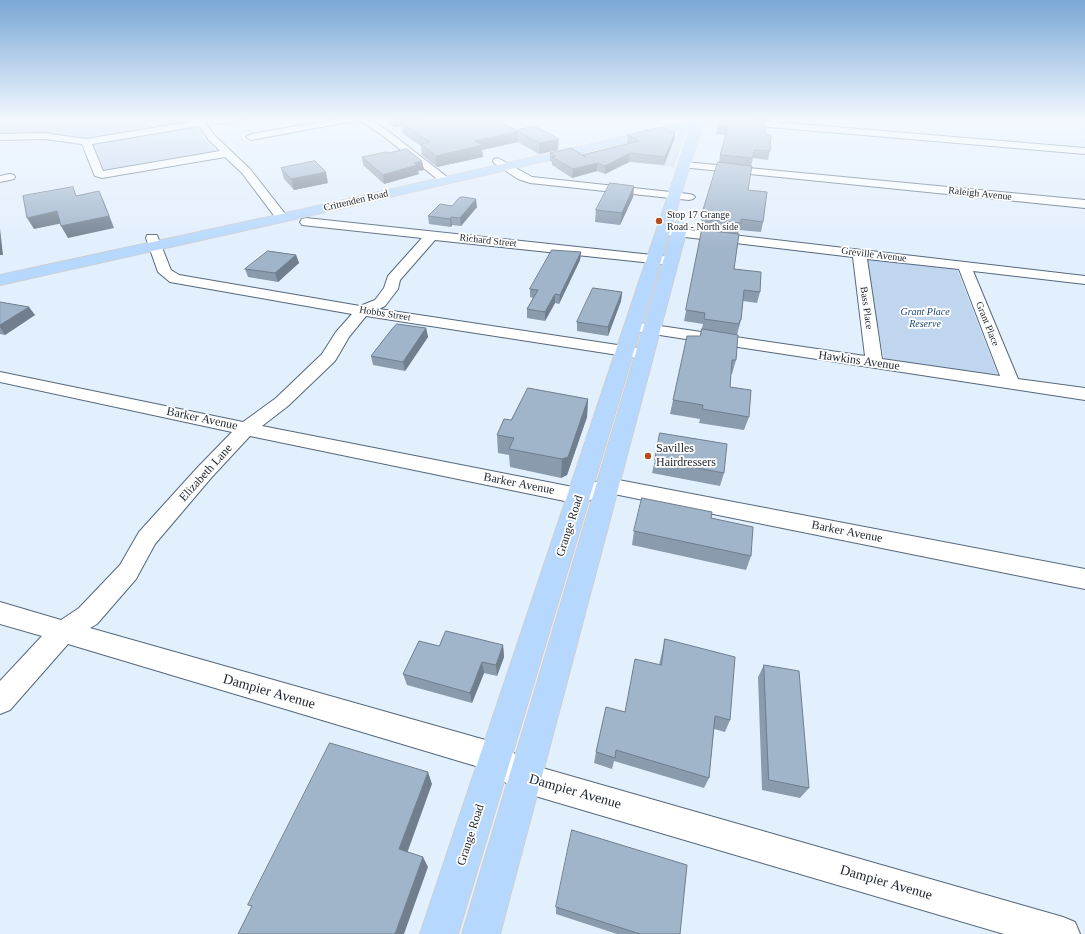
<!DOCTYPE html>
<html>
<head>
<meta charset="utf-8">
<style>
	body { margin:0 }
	canvas { display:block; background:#e2effd }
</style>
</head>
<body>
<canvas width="1085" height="934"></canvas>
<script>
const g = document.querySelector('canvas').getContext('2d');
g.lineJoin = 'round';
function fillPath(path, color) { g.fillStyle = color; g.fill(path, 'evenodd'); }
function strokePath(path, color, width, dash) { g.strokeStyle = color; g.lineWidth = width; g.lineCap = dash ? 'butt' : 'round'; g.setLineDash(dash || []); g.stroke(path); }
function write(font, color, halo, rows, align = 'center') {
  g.font = font + ' Georgia,serif'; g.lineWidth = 3.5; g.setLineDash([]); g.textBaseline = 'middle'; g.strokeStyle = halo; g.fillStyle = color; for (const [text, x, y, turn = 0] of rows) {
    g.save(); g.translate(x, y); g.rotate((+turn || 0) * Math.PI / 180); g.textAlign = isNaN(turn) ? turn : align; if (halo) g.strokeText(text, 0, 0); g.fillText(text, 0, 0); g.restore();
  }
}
const built = new Path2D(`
	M681,129L687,130L674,167L633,162L603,147Z`);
const green = new Path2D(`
	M0,118H196L193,123L204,138L218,153L105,172L93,144L0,135Z
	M865,258L957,269L998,375L884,359Z`);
const minor = new Path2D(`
	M198,118H206L205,121L214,135L250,169L286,215L288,218L286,221H278L242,173L225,157L102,178L95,176L94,174L82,144L44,139L0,140V134L44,133L86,139L195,121ZM199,126L208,139L220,151L103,171L92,144Z
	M220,118H243C237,123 217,126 211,121L213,119Z
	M343,118H368L388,131L451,180L449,182H441L382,135L359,120L251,140L246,137L251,134Z
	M707,118H728L1085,148V154L711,122L708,121Z
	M498,158L532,177L689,194L693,195L695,197L693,199L689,200L530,183L518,179L494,163L493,161L494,159Z
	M685,162L1085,200V208L681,167L680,165L681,163Z
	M10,174L14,175L15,177L14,179L0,182V176Z
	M306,218L671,257L676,258L678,261L676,264L671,265L435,240L400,280L398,289L385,306L379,309L644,349L650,351L652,354L650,357L644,359L366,316L349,337L335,361L288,406L262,426L578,488L608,478L1085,569V589L609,493L579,504L250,436L211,478L155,544L136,579L97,624L90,628L496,743L506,748L532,765L1063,917L1075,922L1080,934H1004L525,793L514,789L489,770L68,644L10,710L0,714V681L42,636L0,624V602L61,620L79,608L120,565L139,532L197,468L232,432L0,382V372L243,422L276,398L322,354L336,332L352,314L170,282L158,272L146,238L147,235H157L171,270L179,275L360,306L375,300L384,288L388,276L422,238L302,225L300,222L302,219Z
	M664,227L1085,276V284L973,271L1018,379L1085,388V400L627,330L625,327L627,324L633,322L865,356L853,257L660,234L658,231L660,228ZM867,259L959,269L1000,376L882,359Z`);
const major = new Path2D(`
	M694,118H712L714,120L713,122L702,125L458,934H420L691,127L282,222L0,285V275L282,214L693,121Z
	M681,221L686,222L688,225L500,934H462L674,225L676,222Z`);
const wall = new Path2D(`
	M386,118H492L516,130L558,150L539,154L518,142L482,150L483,157L437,167L422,155L421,146L403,134L402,126L394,127L387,122Z
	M720,118L765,134L770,151L768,160L753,158L751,166L748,190L763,222L761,232L739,230L738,234L702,230L704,222H701L703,211L719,162L720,155L726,135L716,134Z
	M738,118H764V120Z
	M671,131L670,132H675L674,140L664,165L629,162L605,174L597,171L572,178L552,165V162L550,161V153L582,155L628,144L627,143L628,135Z
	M388,153L422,161L424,170L418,171L419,174L384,184L363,165L362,157Z
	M281,168L328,183L294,190L284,179Z
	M634,186L633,197L620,225L595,222L596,210Z
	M452,206L477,207L461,226L452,225L451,227L429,224L428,216Z
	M702,230L734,269L760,292L757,303L743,301L741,320L738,331L737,335L736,360L732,374H731L730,387L749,417L744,430L699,423L700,419L670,414L673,400L700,336L703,324L684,321Z
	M581,252L580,260L559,304L555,303L545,321L527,318V309L533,298L530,297V289Z
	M296,255L299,263L278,282L248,277L245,269Z
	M622,292L621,301L608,336L577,331V322Z
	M0,302L35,315L5,335L0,334Z
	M426,328L428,337L405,371L373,365L371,356Z
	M588,399L587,417L567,475L561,478L510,467L509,455L498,453L497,435L511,420Z
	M655,460L724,473L720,486L652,473Z
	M711,518L751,556L746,570L632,545L634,531Z
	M665,639L730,720L725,732L714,729L709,778L704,788L614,761L612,769L594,763L596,752L659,665Z
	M503,645L504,657L497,676L484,673L472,703L407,685L403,674L439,646Z
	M764,665L809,788L800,798L762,790L758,677Z
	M556,907L680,934H617L556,914Z`);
const shadedWall = new Path2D(`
	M392,118H443L402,123V126L394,127Z
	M518,131V142L482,150L483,157L437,167L436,156L475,141Z
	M675,132L674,140L664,165L665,157Z
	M559,139L558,150L539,154V143Z
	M630,153L629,162L605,174V166Z
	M422,161L424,170L418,171L419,174L384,184L383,175L414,163Z
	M597,163V171L572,178L573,169Z
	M326,172L328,183L294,190L291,179Z
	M634,186L633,197L620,225L622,213Z
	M99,191L104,202L114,228L68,238L61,226Z
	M476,199L477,207L461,226L460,218Z
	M57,211L63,223L34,229L27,218Z
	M451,217L452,225L451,227L450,219Z
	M0,228L3,255H0Z
	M581,252L580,260L559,304L560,295Z
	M296,255L299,263L278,282L275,273Z
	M622,292L621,301L608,336V327Z
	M555,294V303L545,321V312Z
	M29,307L35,315L5,335L0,327V325Z
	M426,328L428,337L405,371L403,362Z
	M588,399L587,417L567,475L561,478L562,459Z
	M503,645L504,657L497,676L496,665Z
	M482,662L484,673L472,703L470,693Z
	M428,772L432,784L405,859L399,849Z
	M423,857L428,867L404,934H395Z`);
const building = new Path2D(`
	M431,118H492L516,130L535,126L559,139L539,143L518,131L475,141L482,145L436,156L421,144L430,142L402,123Z
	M720,118H735L765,120V134L771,135L770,151L754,150L753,158L720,155L728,127L718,126Z
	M663,127L671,131L670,132H675L665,157L630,153L605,166L597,163L573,169L552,157L556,156L550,153L571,148L586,157L582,155L639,141L628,135Z
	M407,149L422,161L414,163L417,165L383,175L362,157L386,152L388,153Z
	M315,161L326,172L291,179L281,168Z
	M718,162L752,166L748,190L767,192L763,222L741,219V223L704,219L706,211H703Z
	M610,183L634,186L622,213L596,210Z
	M73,187L76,196L99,191L109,216L61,226L57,211L27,218L23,196Z
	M463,197L476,199L460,218L451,217L450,219L428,216L440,204L452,206L459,198Z
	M702,230L739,234L734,269L761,272L760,292L744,290L741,320H740L739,324L704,319L705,313L686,310Z
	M552,250L581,252L560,295L555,294L545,312L527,309L538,290L530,289Z
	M268,251L296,255L275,273L245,269Z
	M593,288L622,292L608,327L577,322Z
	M0,302L29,307L0,325Z
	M397,324L426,328L403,362L371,356L392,329Z
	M702,329L738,335L736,360H732L730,387L751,390L749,417L702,409L703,405L673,400L687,336H700Z
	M528,388L588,399L568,457L562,459L509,449L514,438L497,435L504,419L511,420Z
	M660,433L727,444L724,473L655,460Z
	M642,498L712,512L711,518L753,527L751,556L634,531Z
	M446,631L503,645L496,665L482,662L470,693L403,674L419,641L439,646Z
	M665,639L735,657L730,720L715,716L709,778L616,750L615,758L596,752L606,707L625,712L635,659L661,665Z
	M764,665L799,671L809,788L769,780Z
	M330,743L428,772L399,849L423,857L395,934H238L252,906L248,905Z
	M572,830L687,865L680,934H640L556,907Z`);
const markers = [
	[659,221,4,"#b44e22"],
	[648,456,4,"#b44e22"]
];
const farStreetnames = [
	["Raleigh Avenue",980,194,6],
	["Crittenden Road",356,201,-13],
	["Richard Street",488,241,6],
	["Greville Avenue",874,255,7],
	["Bass Place",866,308,82],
	["Hobbs Street",385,314,9],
	["Grant Place",987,324,68]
];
const farPoinames = [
	["Stop 17 Grange",667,215],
	["Road - North side",667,227]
];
const farParknames = [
	["Grant Place",925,312],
	["Reserve",925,324]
];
const streetNames = [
	["Hawkins Avenue",859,361,8],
	["Barker Avenue",202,419,12],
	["Elizabeth Lane",206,473,-48],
	["Barker Avenue",519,484,11],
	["Grange Road",570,526,-72],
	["Barker Avenue",847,532,11],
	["Grange Road",471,835,-72]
];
const poiNames = [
	["Savilles",656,449],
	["Hairdressers",656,463]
];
const nearStreetnames = [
	["Dampier Avenue",269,692,16],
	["Dampier Avenue",575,792,16],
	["Dampier Avenue",886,883,16]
];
fillPath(built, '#d1e0f2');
fillPath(green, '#c0d5ee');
strokePath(minor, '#56687c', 2);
strokePath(major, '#cdcfd1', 2);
fillPath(minor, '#fff');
fillPath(major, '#b6d8fe');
fillPath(wall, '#8a9bae');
fillPath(shadedWall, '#707e8d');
fillPath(building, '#a0b4ca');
strokePath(building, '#707e8d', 1);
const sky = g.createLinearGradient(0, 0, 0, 248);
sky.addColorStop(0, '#79a8d6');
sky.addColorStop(0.48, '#f2f8fe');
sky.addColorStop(1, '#f2f8fe00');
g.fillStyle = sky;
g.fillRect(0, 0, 1085, 248);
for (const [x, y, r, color] of markers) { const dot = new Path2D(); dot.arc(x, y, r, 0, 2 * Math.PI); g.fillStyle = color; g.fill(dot); strokePath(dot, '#fff', 1.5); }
write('10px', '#1c232c', '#fff', farStreetnames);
write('10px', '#1c232c', '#fff', farPoinames, 'left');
write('italic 10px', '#184879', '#fff', farParknames);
write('12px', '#1c232c', '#fff', streetNames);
write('12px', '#1c232c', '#fff', poiNames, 'left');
write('14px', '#1c232c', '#fff', nearStreetnames);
</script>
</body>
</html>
